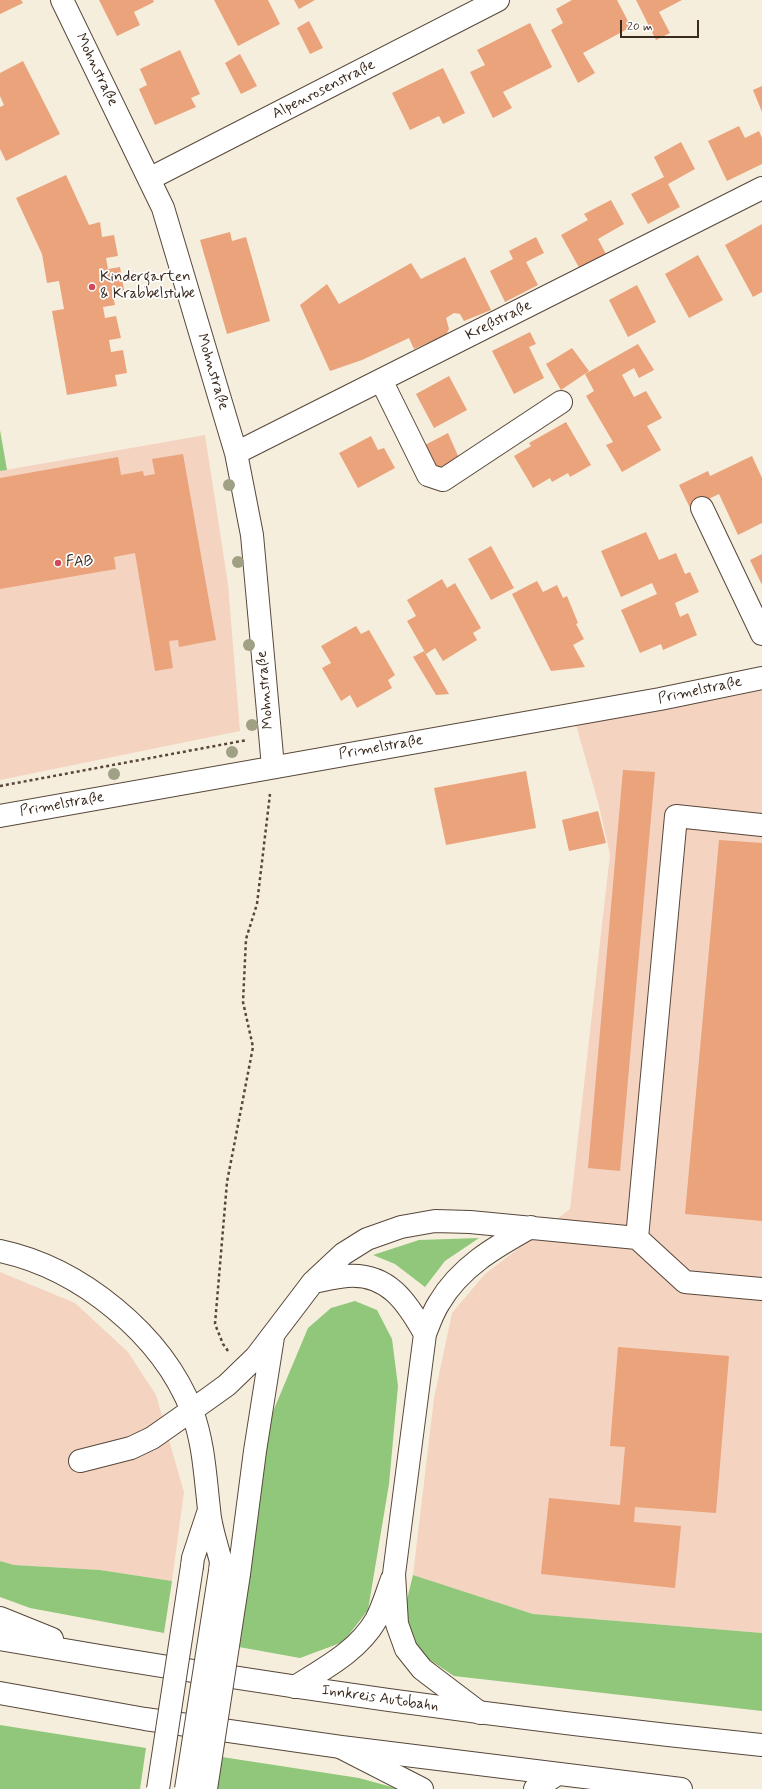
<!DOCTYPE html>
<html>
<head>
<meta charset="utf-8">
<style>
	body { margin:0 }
	#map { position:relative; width:762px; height:1789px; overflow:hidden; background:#f6eedc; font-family:Mynerve,sans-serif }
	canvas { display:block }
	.scale { position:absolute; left:620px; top:20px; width:79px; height:18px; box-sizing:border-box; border:2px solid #3b2a1e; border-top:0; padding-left:5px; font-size:12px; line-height:14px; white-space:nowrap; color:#3b2a1e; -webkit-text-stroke:3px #fff; paint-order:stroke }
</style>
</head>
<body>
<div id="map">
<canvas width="762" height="1789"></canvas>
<div class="scale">20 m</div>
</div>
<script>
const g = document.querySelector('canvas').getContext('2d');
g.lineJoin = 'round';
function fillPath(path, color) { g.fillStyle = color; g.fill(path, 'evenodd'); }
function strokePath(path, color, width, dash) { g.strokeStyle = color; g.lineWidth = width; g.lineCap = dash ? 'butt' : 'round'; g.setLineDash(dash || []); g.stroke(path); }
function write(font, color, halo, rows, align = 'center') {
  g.font = font + ' Mynerve,sans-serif'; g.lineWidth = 3.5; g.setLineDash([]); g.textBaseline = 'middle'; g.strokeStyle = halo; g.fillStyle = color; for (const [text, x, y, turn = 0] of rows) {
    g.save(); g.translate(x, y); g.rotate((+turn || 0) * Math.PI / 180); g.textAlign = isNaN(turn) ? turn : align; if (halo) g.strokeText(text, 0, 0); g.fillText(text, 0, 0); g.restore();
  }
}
const built = new Path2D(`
	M205,435L228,584L240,731L0,780V471Z
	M762,688V1633L533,1614L413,1575L434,1398L452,1313L485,1274L570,1209L610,854L598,802L576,725Z
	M0,1272L75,1303L128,1352L156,1395L184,1492L172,1581L100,1570L14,1565L0,1561Z`);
const green = new Path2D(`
	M0,430L7,470L0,471Z
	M479,1238L445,1261L425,1287L395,1264L373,1255L419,1240Z
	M355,1301L377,1310L392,1339L398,1386L389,1484L368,1610L343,1642L300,1658L239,1647L250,1575L269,1421L308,1328L331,1308Z
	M0,1561L14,1565L100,1570L172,1581L164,1633L30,1608L0,1597Z
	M413,1575L533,1614L762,1633V1711L454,1676L421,1654L403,1616Z
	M0,1725L146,1748L140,1789H0Z
	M222,1757L359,1778L399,1789H217Z`);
const building = new Path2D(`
	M0,0H21L23,3L0,14Z
	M99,0H153L154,2L134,12L140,25L117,36Z
	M214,0H268L280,24L238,46Z
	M294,0H315L299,9Z
	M572,0H617L631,27L583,53L595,73L578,83L551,30L563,23L556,9Z
	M636,0H682L659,12L670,33L656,40Z
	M309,21L323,48L310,54L297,28Z
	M530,23L552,67L503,92L512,108L493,118L470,72L485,65L477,50Z
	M180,50L200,94L191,98L196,107L155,125L139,89L147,85L140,69Z
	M240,54L257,86L241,94L225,63Z
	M23,61L60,134L6,161L0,149V107L4,105L0,96V73Z
	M443,68L465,113L443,124L439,116L410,130L392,93Z
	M762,86V112L753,90Z
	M739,126L745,138L759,131L762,138V164L727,181L708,141Z
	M681,142L695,169L668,184L680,207L648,224L631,194L664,177L654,157Z
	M66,175L89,225L100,222L102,237L114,235L118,256L106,258L108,269L120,267L124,290L112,292L115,305L103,307L105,318L116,316L121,338L109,340L111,352L123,350L127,373L115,375L117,386L67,395L52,311L64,309L59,281L47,283L42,254L16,198Z
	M611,200L624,224L598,239L607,256L581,271L561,235L588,220L584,214Z
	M762,224V292L753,297L725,245Z
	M230,232L232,241L246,237L270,321L227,334L200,240Z
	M536,237L544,253L526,262L538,285L505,302L490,271L513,259L509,251Z
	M698,255L723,300L689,318L665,274Z
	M465,257L491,310L464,321L460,314L454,313L446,318L449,329L446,335L414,349L409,338L362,360L330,371L300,305L327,284L339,304L411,263L421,279Z
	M637,285L656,322L628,337L609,300Z
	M530,332L536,344L529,347L544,378L514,394L492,351Z
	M638,344L654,370L639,378L634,368L622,375L634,397L646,391L662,418L647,426L661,450L622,472L606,445L613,442L586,396L594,391L585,374Z
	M572,348L589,371L561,390L546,364Z
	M449,376L467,410L434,428L416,394Z
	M566,422L591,465L570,477L568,473L552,482L550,478L533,488L514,456L531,446L529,443Z
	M448,433L459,458L438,472L425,445Z
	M371,436L378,450L384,448L395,468L358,488L339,453Z
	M183,454L216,640L179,647L178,640L169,641L173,668L155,671L135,553L114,557L116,569L0,589V478L118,457L121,475L143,471L144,476L155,474L152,459Z
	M752,456L762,478V523L738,535L719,494L690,508L679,485L708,471L710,476Z
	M646,532L659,560L676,553L685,574L690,572L699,592L675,603L680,617L688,613L697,635L663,650L661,644L640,653L621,610L657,594L652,583L621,597L601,551Z
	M491,546L514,588L491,600L468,559Z
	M762,554V585L750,560Z
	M442,579L447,588L455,583L481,628L473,633L477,640L443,661L435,648L426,654L407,621L416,616L407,600Z
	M537,581L543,592L557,585L563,598L567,596L578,623L576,624L584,639L573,645L585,667L551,671L512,594Z
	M356,626L361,634L369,630L395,675L388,680L392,688L357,708L350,695L341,701L322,668L331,663L321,646Z
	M424,651L449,694L436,695L413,657Z
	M623,770L655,772L620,1171L588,1168Z
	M526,771L536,828L446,845L434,788Z
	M598,811L606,843L569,851L562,820Z
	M719,840L762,843V1221L685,1214Z
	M618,1347L729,1356L716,1513L635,1507L634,1522L681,1526L675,1588L541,1574L549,1498L620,1505L625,1447L610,1446Z`);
const path = new Path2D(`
	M0,786L247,740
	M228,1351L223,1344L215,1324L227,1182L253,1047L243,1002L246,939L257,904L270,794`);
const minor = new Path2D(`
	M62,0L163,208L236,453L252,535L273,767
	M149,179L498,0
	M381,380L428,475L443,480L561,402
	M236,453L762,188
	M702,508L762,634
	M0,816L660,699L762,678
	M637,1238L676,816L762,825
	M0,1251C80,1268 162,1334 192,1411C204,1444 205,1475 209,1509C210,1527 217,1545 221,1562L220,1571
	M313,1282C324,1280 336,1277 347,1276C388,1273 407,1302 425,1334L394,1574L397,1624L406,1649L422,1669L480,1713
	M425,1334C429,1324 433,1312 439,1303C460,1267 495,1247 531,1227
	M80,1461L131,1448L152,1438L209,1398L227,1385L256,1357L313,1282L343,1254L367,1239L401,1227L435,1221L470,1222L637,1238L685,1282L762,1289
	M192,1566L193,1558L209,1510
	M239,1574L255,1451L273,1337
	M295,1687C325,1668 358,1651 376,1620C383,1607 387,1592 392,1579
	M342,1748L422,1789
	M535,1789L556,1775`);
const highway = new Path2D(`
	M0,1618L52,1639
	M0,1639C253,1683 507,1719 762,1745
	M0,1693L145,1719L341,1747L681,1789`);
const minorBridge = new Path2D(`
	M158,1789L192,1566
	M186,1789L220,1571
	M206,1789L239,1574`);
const trees = [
	[229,485],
	[238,562],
	[249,645],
	[252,725],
	[232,752],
	[114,774]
];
const markers = [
	[92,287,4,"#d1495b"],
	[58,563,4,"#d1495b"]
];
const streetNames = [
	["Mohnstraße",96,70,64],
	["Alpenrosenstraße",324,90,-27],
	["Kreßstraße",499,321,-27],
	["Mohnstraße",212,372,73],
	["Mohnstraße",266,690,-95],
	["Primelstraße",700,691,-12],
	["Primelstraße",381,748,-10],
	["Primelstraße",62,805,-10],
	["Innkreis Autobahn",380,1699,8]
];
const poiNames = [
	["Kindergarten",100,278],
	["& Krabbelstube",100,295],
	["FAB",66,563]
];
fillPath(built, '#f4d3c1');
fillPath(green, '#90c77a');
fillPath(building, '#eaa37b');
strokePath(minor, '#57473a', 24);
strokePath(highway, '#57473a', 24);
strokePath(path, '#57473a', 2.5, [3, 3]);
strokePath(minor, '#fff', 22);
strokePath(highway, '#fff', 22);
strokePath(minorBridge, '#57473a', 24, []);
strokePath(minorBridge, '#fff', 22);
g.fillStyle = '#a0a085';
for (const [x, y] of trees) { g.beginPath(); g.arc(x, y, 6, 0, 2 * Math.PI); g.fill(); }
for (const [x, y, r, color] of markers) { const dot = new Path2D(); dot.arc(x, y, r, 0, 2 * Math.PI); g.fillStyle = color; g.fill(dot); strokePath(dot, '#fff', 1.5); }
write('15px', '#3b2a1e', '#fff', streetNames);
write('15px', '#3b2a1e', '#fff', poiNames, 'left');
</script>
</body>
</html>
